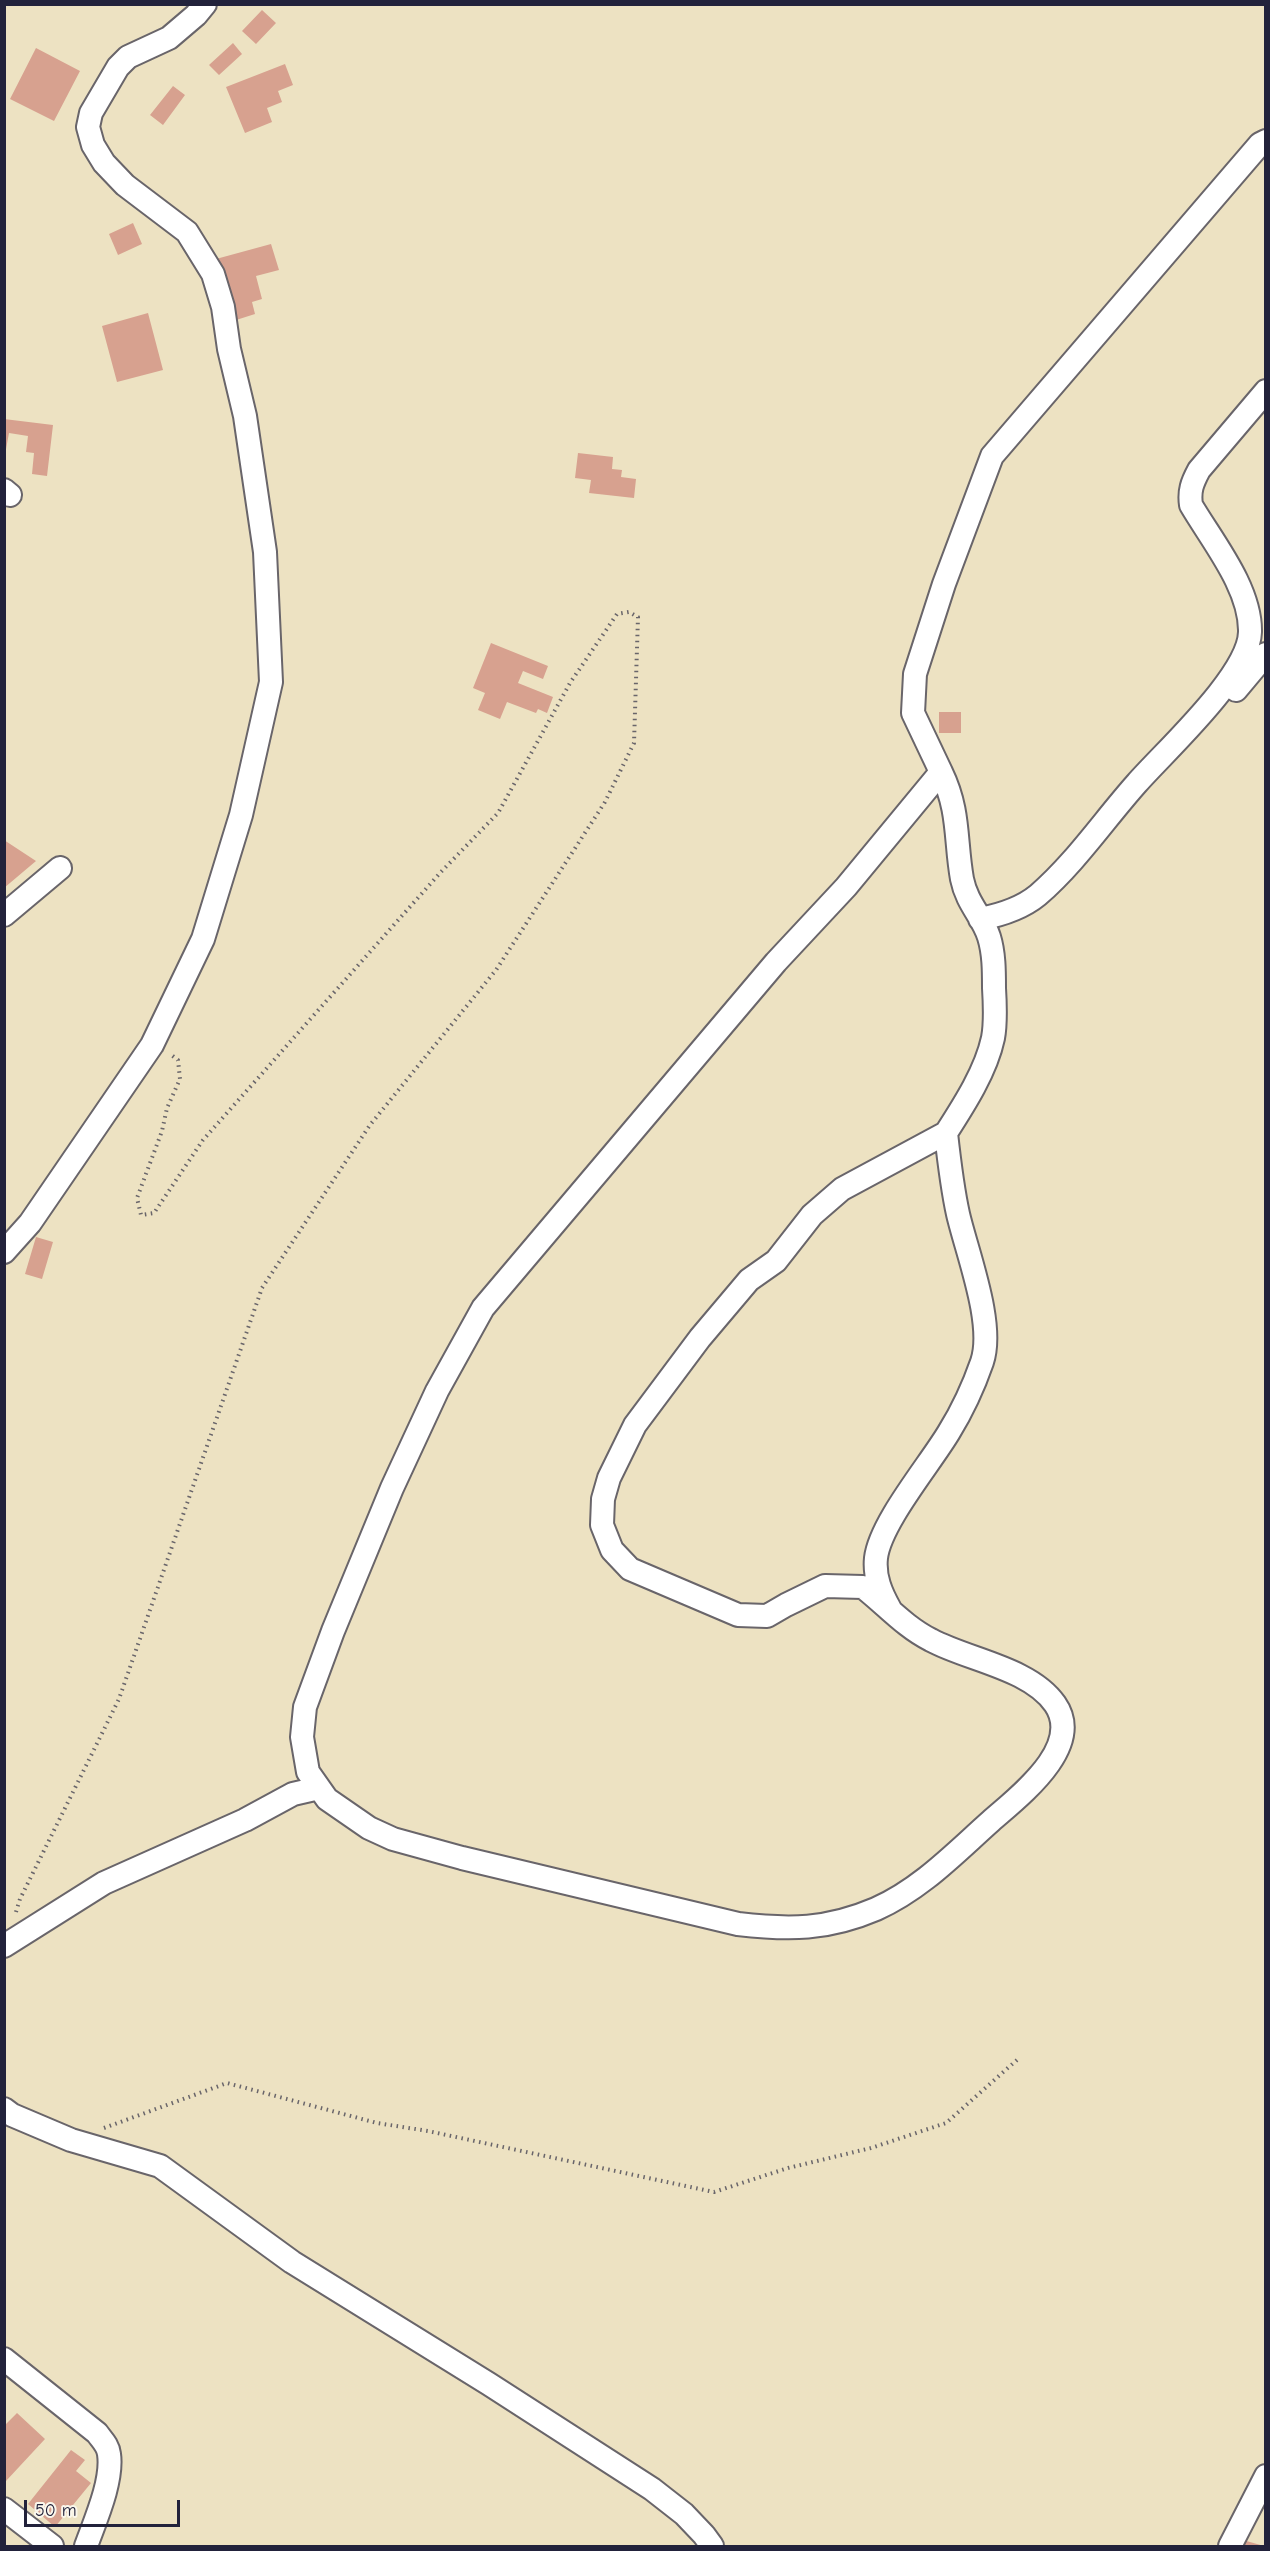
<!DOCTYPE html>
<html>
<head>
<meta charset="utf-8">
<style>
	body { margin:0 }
	#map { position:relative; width:1270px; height:2551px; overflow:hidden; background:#ede2c2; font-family:"Comic Neue",sans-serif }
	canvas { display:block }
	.frame { position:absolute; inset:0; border:6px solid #22223b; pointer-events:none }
	.scale { position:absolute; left:24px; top:2500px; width:156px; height:27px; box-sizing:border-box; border:3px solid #22223b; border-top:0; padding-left:8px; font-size:18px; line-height:21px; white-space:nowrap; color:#22223b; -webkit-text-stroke:4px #fbf7ec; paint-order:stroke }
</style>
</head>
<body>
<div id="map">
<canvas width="1270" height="2551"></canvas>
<div class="frame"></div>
<div class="scale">50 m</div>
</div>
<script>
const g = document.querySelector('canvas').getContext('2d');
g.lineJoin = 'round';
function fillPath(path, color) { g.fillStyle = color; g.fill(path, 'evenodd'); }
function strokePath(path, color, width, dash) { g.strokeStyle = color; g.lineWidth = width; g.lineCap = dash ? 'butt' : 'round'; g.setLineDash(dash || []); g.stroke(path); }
const building = new Path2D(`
	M262,10L276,23L256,44L242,31Z
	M233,43L242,54L219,75L209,65Z
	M36,48L80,71L54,121L10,99Z
	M285,64L293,85L278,91L282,102L267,108L272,122L245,133L226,87Z
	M173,86L185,95L163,125L150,115Z
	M133,223L142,244L118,255L109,234Z
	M271,244L279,270L256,276L262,299L252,302L255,314L233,321L216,259Z
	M148,313L163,370L117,382L102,326Z
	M4,419L53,425L47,476L32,474L34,453L26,452L28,436L9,433L4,460Z
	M578,453L613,457L612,469L622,470L621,477L636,479L634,498L589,493L591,480L575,478Z
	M491,643L548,666L543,679L523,671L518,683L553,697L547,713L538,709L536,713L507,702L500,719L478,710L485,693L473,688Z
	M939,712H961V733H939Z
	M4,840L36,861L4,888Z
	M36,1237L53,1242L42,1279L25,1274Z
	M17,2413L45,2439L6,2481L4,2426Z
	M71,2450L85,2460L76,2471L91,2483L55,2527L28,2504Z
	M1243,2540L1264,2546H1241Z`);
const path = new Path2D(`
	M16,1912L20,1899L119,1699L262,1288L370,1125L496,970L605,802L634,743L638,617L629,612L617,614L570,683L498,813L440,873L203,1140L154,1213L141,1215L137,1198L162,1131L167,1108L180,1079L178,1060L170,1054
	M104,2128L227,2083L377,2123L428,2131L714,2192L788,2168L871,2148L946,2123L1018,2059`);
const minor = new Path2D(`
	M4,490L10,495
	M1236,690L1266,654
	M941,772L913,713L915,674L944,584L992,456L1260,144L1266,141
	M4,915L60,868
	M980,919C1001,915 1021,909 1038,895C1076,862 1104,820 1137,783C1166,750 1249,675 1250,632C1251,588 1212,541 1191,505C1189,491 1192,483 1199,470L1266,391
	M4,1252L30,1223L152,1045L203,939L241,815L271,682L265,552L245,416L229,349L223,307L213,274L187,232L125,185L104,163L93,145L88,127L91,113L118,67L128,57L169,38L196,15L205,4
	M890,1609C881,1593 874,1577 876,1558C880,1523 930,1464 949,1432C962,1411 974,1385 982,1362C995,1324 967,1253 958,1214C952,1187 949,1160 946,1133L842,1189L812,1215L776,1261L749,1280L700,1338L635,1425L609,1478L603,1499L602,1525L612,1550L630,1569L738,1615L767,1616L786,1605L825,1586L863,1587C886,1605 905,1627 931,1640C968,1660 1030,1668 1055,1704C1085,1747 1018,1797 991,1821C955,1853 921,1889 876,1909C827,1930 789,1930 738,1924L462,1858L393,1839L369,1828L327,1799L308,1772L302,1737L305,1707L333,1631L392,1488L437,1391L483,1308L776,962L846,887L941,772C960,811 955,840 962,879C967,904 983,917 989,937C994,953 994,971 994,988C995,1004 996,1022 993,1038C986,1071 964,1105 946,1133
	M4,1946L104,1883L245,1820L293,1794L319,1788
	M4,2109L12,2115L71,2140L160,2166L292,2262L489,2384L652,2489L684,2514L704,2535L712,2546
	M4,2359L97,2433C102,2440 108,2445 109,2454C113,2481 95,2521 86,2546
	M4,2509L52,2546
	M1230,2546L1266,2476`);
fillPath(building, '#d7a18f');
strokePath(minor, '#69656a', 26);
strokePath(path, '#69656a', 4, [1.5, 4.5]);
strokePath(minor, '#fff', 22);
</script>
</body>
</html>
